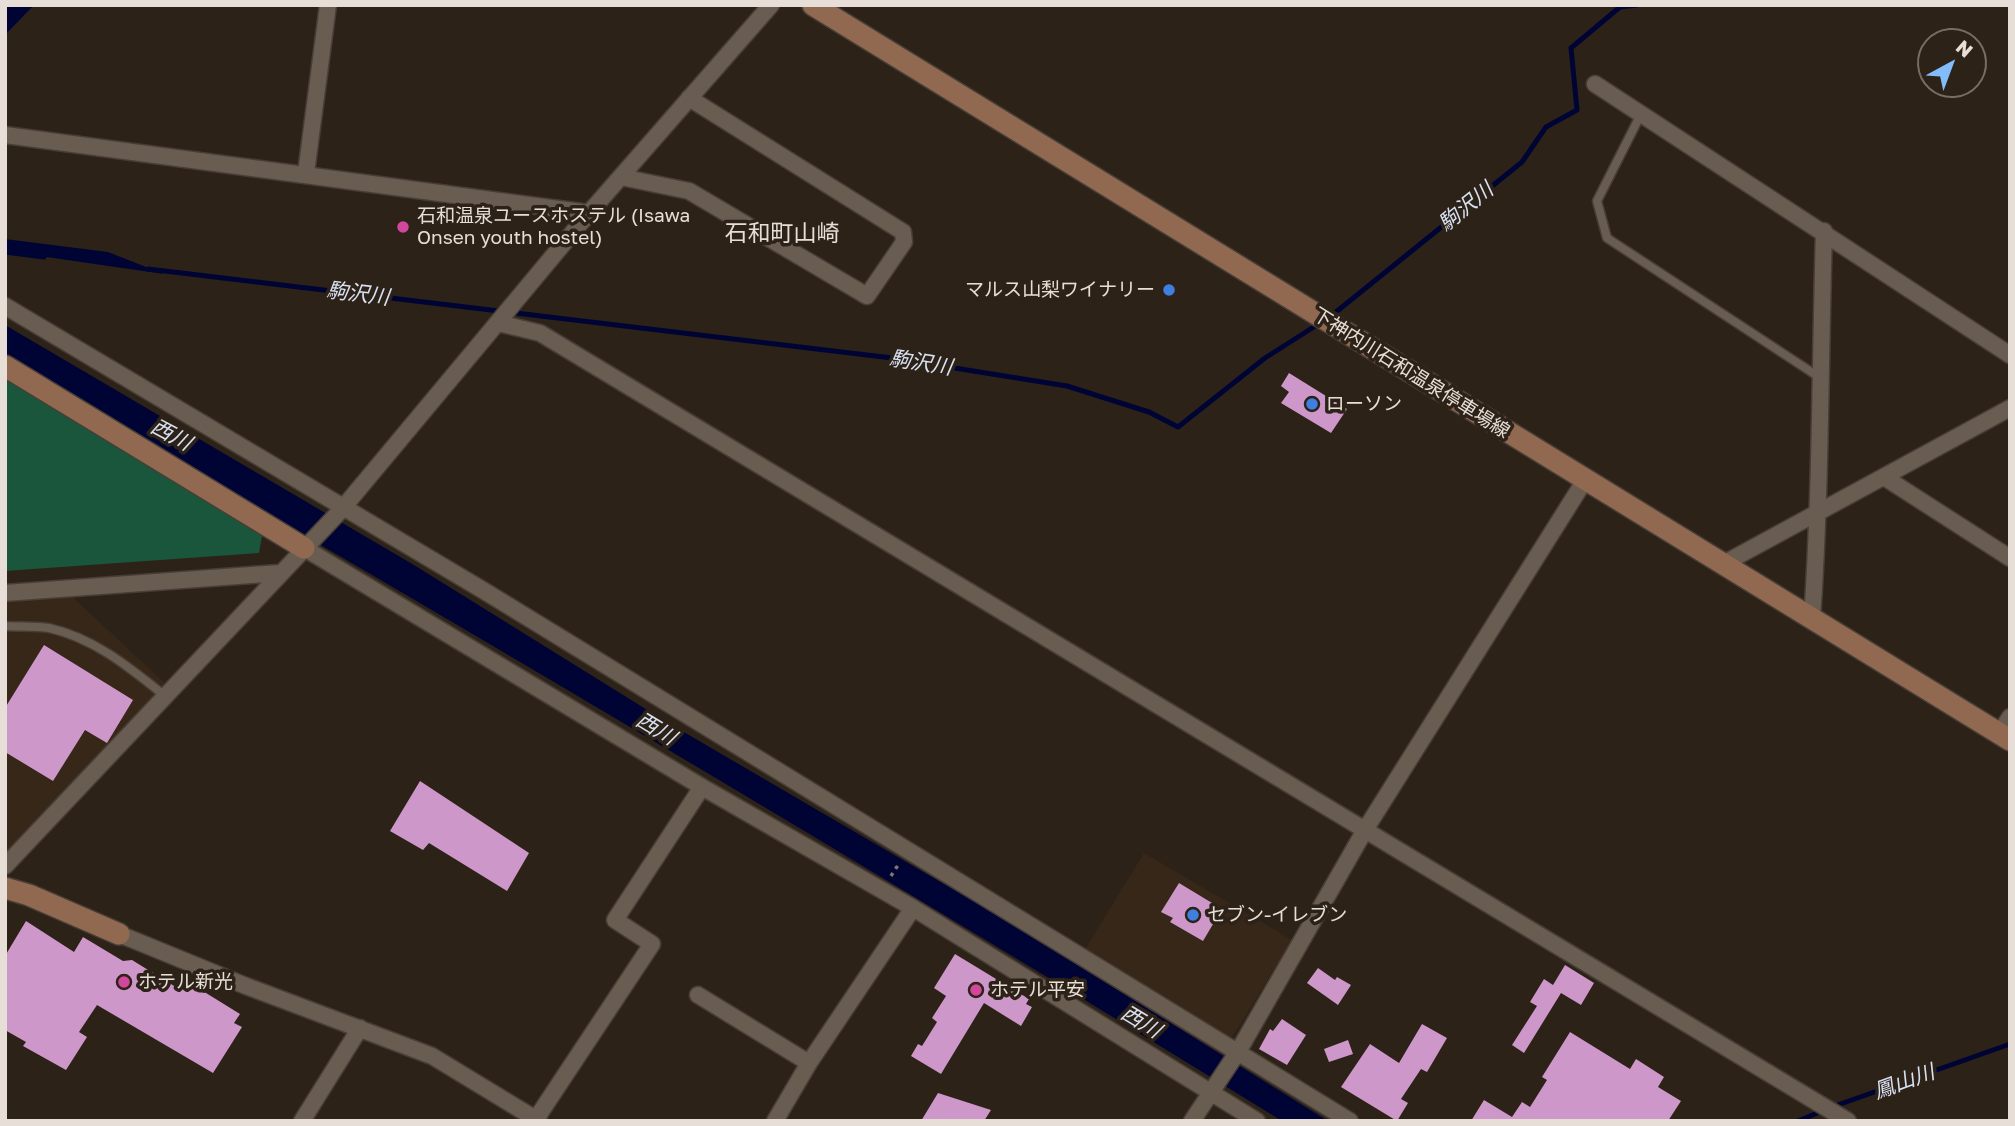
<!DOCTYPE html>
<html>
<head>
<meta charset="utf-8">
<style>
	body { margin:0 }
	#map { position:relative; width:2015px; height:1126px; overflow:hidden; background:#2d2218; font-family:"Golos Text",sans-serif }
	canvas { display:block }
	.frame { position:absolute; inset:0; border:7px solid #e6ded7; pointer-events:none }
	.north { position:absolute; left:1917px; top:28px; width:70px; height:70px; box-sizing:border-box; background:#2d2218; border:2px solid #776d64; border-radius:50%; rotate:41deg; font-size:19px; font-weight:700; line-height:28px; text-align:center; color:#e6ded7 }
	.north::after { content:''; display:block; margin:auto; width:24px; height:32px; background:#83bcfb; clip-path:polygon(50% 0,100% 100%,50% 72%,0 100%) }
</style>
</head>
<body>
<div id="map">
<canvas width="2015" height="1126"></canvas>
<div class="frame"></div>
<div class="north">N</div>
</div>
<script>
const g = document.querySelector('canvas').getContext('2d');
g.lineJoin = 'round';
function fillPath(path, color) { g.fillStyle = color; g.fill(path, 'evenodd'); }
function strokePath(path, color, width, dash) { g.strokeStyle = color; g.lineWidth = width; g.lineCap = dash ? 'butt' : 'round'; g.setLineDash(dash || []); g.stroke(path); }
function write(font, color, halo, rows, align = 'center') {
  g.font = font + ' "Golos Text","Noto Sans JP",sans-serif'; g.lineWidth = 7; g.setLineDash([]); g.textBaseline = 'middle'; g.strokeStyle = halo; g.fillStyle = color; for (const [text, x, y, turn = 0] of rows) {
    g.save(); g.translate(x, y); g.rotate((+turn || 0) * Math.PI / 180); g.textAlign = isNaN(turn) ? turn : align; if (halo) g.strokeText(text, 0, 0); g.fillText(text, 0, 0); g.restore();
  }
}
const built = new Path2D(`
	M64,589L171,689L5,866V593Z
	M1144,853L1292,940L1233,1036L1225,1038L1084,951Z`);
const green = new Path2D(`
	M5,376L263,530L259,553L5,571Z`);
const water = new Path2D(`
	M8,5H34L5,35V8Z
	M5,239L108,252L164,274L5,251Z
	M5,325L414,565L665,721L997,915L1328,1121H1282C983,936 682,757 379,579C255,506 128,436 5,360Z`);
const stream = new Path2D(`
	M5,252L44,257
	M148,269L892,358L1067,386L1149,412L1178,427L1265,358L1320,323
	M1331,316L1522,162L1546,127L1577,110L1571,48L1620,7L1637,5
	M1832,1107L2010,1044
	M1798,1121L1822,1111`);
const building = new Path2D(`
	M1289,373L1347,409L1331,433L1281,403L1289,392L1281,386Z
	M44,645L133,700L107,743L85,730L53,781L5,752V708Z
	M420,781L529,853L507,891L429,843L423,850L390,831Z
	M1179,883L1222,909L1203,941L1170,922L1173,918L1161,912Z
	M26,921L74,952L83,937L123,961L132,960L179,989L185,980L240,1014L234,1023L242,1027L213,1073L97,1005L79,1032L87,1037L66,1070L23,1046L26,1042L5,1030V956Z
	M955,954L1029,999L1026,1004L1032,1007L1021,1026L984,1003L941,1074L911,1056L918,1044L922,1046L937,1022L932,1018L946,996L934,988Z
	M1565,965L1594,983L1581,1005L1561,993L1524,1053L1512,1045L1537,1006L1530,1002L1544,979L1553,985Z
	M1318,968L1335,980L1337,977L1351,985L1338,1005L1307,983Z
	M1282,1019L1306,1035L1287,1065L1259,1049L1270,1029L1273,1031Z
	M1422,1024L1447,1038L1427,1072L1421,1069L1401,1099L1408,1103L1397,1121L1341,1087L1370,1044L1399,1063Z
	M1570,1032L1630,1069L1636,1059L1664,1077L1658,1087L1681,1101L1668,1121H1471L1484,1100L1512,1117L1522,1102L1530,1107L1547,1080L1542,1077Z
	M1348,1040L1353,1054L1329,1062L1324,1049Z
	M938,1093L991,1110L984,1121H921Z`);
const path = new Path2D(`
	M891,876L900,862`);
const lane = new Path2D(`
	M1642,112L1597,201L1607,238L1819,377
	M5,626C19,627 35,626 49,628C94,638 130,668 165,696`);
const street = new Path2D(`
	M1595,84L2010,355
	M5,135L589,213
	M306,173L328,5
	M621,177L689,191L867,296L904,242L903,232L689,98
	M5,306L486,592L1350,1121
	M498,323L540,333L1848,1121
	M1884,477L2010,558
	M304,548L702,787L913,908L1257,1121
	M1723,564L2010,408
	M5,593L279,573
	M1812,619C1821,490 1820,360 1824,231
	M2000,733L2010,717
	M5,866L342,509L589,213L771,5
	M119,934L246,986L432,1056L539,1121
	M698,995L809,1063
	M536,1119L652,944L615,920L702,787
	M302,1121L360,1028
	M775,1121L809,1063L913,908
	M1192,1121L1239,1050L1365,830L1585,480`);
const secondary = new Path2D(`
	M813,5L2010,740
	M5,366L304,548
	M5,888L29,895L119,934`);
const markers = [
	[403,227,7,"#d1479c"],
	[1169,290,7,"#3f7fe0"],
	[1312,404,7,"#3f7fe0"],
	[1193,915,7,"#3f7fe0"],
	[124,982,7,"#d1479c"],
	[976,990,7,"#d1479c"]
];
const poiNames = [
	["石和温泉ユースホステル (Isawa",417,216],
	["Onsen youth hostel)",417,238],
	["マルス山梨ワイナリー",1155,290,"right"],
	["ローソン",1326,404],
	["セブン-イレブン",1207,915],
	["ホテル新光",138,982],
	["ホテル平安",990,990]
];
const streetNames = [
	["下神内川石和温泉停車場線",1411,373,32]
];
const waterNames = [
	["駒沢川",1466,207,-39],
	["駒沢川",358,294,7],
	["駒沢川",921,363,9],
	["西川",171,435,28],
	["西川",656,729,31],
	["西川",1141,1022,31],
	["鳳山川",1904,1082,-20]
];
const quarterNames = [
	["石和町山崎",782,234]
];
fillPath(built, '#372718');
fillPath(green, '#19563b');
fillPath(water, '#000434');
strokePath(stream, '#000434', 5);
fillPath(building, '#ce97c9');
strokePath(lane, '#473e37', 11);
strokePath(street, '#473e37', 19);
strokePath(secondary, '#473e37', 24);
strokePath(path, '#81776e', 3.5, [3.5, 5]);
strokePath(lane, '#695c50', 8);
strokePath(street, '#695c50', 16);
strokePath(secondary, '#916950', 21);
for (const [x, y, r, color] of markers) { const dot = new Path2D(); dot.arc(x, y, r, 0, 2 * Math.PI); g.fillStyle = color; g.fill(dot); strokePath(dot, '#2d2218', 2.5); }
write('19px', '#e6ded7', '#2d2218', poiNames, 'left');
write('19px', '#e6ded7', '#2d2218', streetNames);
write('italic 21px', '#d8e1f2', '#2d2218', waterNames);
write('23px', '#e6ded7', '#2d2218', quarterNames);
</script>
</body>
</html>
